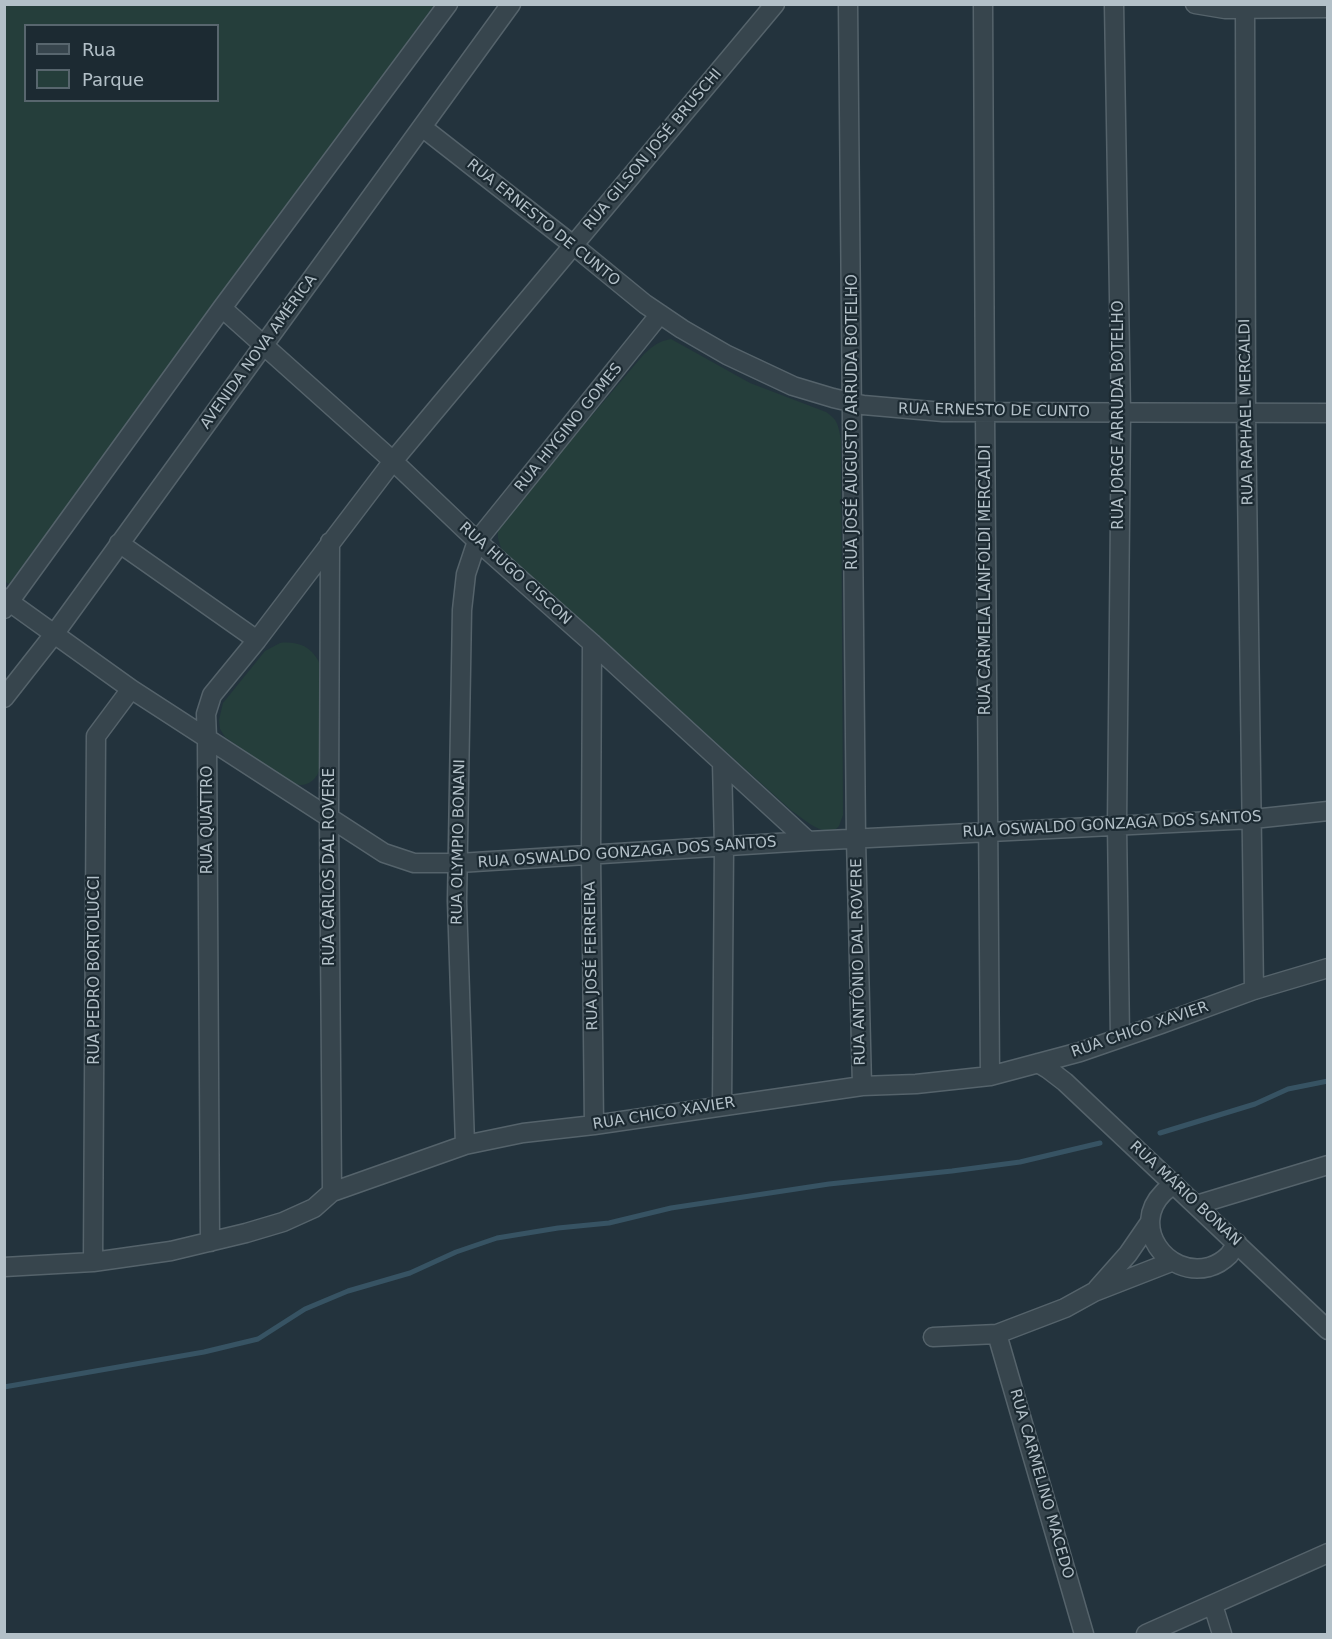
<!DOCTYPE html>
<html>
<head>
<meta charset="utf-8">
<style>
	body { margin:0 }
	#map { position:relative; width:1332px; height:1639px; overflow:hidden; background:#23333d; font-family:"DejaVu Sans",sans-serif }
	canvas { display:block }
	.frame { position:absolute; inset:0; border:6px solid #b3c0c8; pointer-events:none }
	.legend { position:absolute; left:24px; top:24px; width:195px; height:78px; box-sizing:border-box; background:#1c2a32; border:2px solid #58666e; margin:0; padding:8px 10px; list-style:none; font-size:18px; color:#b3c0c8 }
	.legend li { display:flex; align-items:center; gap:12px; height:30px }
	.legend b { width:30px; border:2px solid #58666e }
</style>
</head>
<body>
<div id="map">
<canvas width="1332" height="1639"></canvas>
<div class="frame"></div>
<ul class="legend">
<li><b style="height:8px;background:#37454d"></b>Rua</li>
<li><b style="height:16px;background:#253e3b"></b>Parque</li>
</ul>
</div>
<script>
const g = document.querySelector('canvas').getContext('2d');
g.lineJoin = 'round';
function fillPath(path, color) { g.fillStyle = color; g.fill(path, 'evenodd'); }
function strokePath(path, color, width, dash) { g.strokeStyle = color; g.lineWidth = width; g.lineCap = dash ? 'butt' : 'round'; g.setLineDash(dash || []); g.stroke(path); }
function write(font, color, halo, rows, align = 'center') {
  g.font = font + ' "DejaVu Sans",sans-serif'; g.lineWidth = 4.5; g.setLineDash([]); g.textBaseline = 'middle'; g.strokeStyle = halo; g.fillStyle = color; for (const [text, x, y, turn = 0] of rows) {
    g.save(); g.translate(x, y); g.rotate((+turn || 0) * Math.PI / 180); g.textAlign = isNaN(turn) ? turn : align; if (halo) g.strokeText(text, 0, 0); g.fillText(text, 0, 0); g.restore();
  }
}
const green = new Path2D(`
	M4,5H434L249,260L9,584L4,581ZM26,26H218V100H26Z
	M671,339L750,383L826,412C838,420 838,425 841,439L843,815L839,826L834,831C818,833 805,820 792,811L502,550C498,540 496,535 500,524L644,354C653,346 659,341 671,339Z
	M280,643C306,640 320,654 324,679L320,768C316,783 303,789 289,782L225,737L220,729L219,720L223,703L265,651Z`);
const stream = new Path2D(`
	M1160,1133L1255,1104L1288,1089L1328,1081
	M4,1387L204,1352L258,1339L305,1309L348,1291L410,1273L456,1252L497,1238L558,1228L609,1223L671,1208L829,1184L952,1171L1020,1162L1100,1143`);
const minor = new Path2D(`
	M848,4L856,839L862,1086
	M983,4L985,413L990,1076
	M1114,4L1121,413L1117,825L1120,1038
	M1195,4L1225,9L1328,8
	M1245,4L1246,413L1254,990
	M422,127L573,245L645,304L682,329L727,355L793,386L833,398L863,405L943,412L1328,413
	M222,308L393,461L477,541L592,643L808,841
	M330,542L329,817L332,1192
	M119,543L257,640
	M4,598L131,689L384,853L414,863H459L808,841L1253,819L1328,811
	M4,609L222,308L448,4
	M592,643L591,855L594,1125
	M4,698L55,633L511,4
	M722,762L724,847L722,1105
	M1038,1063L1048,1069L1065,1082L1328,1330
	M465,1145L457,901L462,610L466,574L477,541L660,314
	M1174,1184C1170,1187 1166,1190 1163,1193C1130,1226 1166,1278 1209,1267C1216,1265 1224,1260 1229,1255C1232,1251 1234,1247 1237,1243
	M1196,1205L1328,1165
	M210,1242L207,738L206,714L212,695L257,640L393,461L775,4
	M93,1262L96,736L131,689
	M4,1267L93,1262L171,1251L246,1233L283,1222L314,1208L332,1192L465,1145L523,1133L594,1125L862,1086L916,1084L990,1076L1080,1052L1161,1024L1254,990L1328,968
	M1097,1289L1128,1254L1150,1222
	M997,1334L1084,1634
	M933,1337L997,1334L1065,1308L1094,1292L1171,1262
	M1213,1605L1222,1634
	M1146,1634L1328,1553`);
const streetNames = [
	["RUA GILSON JOSÉ BRUSCHI",653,150,-50],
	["RUA ERNESTO DE CUNTO",543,223,39],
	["AVENIDA NOVA AMÉRICA",259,352,-54],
	["RUA ERNESTO DE CUNTO",994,411,1],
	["RUA RAPHAEL MERCALDI",1247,412,-91],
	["RUA JORGE ARRUDA BOTELHO",1119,415,-90],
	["RUA JOSÉ AUGUSTO ARRUDA BOTELHO",853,422,-90],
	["RUA HIYGINO GOMES",569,428,-51],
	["RUA HUGO CISCON",515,574,42],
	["RUA CARMELA LANFOLDI MERCALDI",986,580,-90],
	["RUA QUATTRO",208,820,-90],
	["RUA OSWALDO GONZAGA DOS SANTOS",1112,825,-3],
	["RUA OLYMPIO BONANI",459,842,-89],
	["RUA OSWALDO GONZAGA DOS SANTOS",627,853,-4],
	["RUA CARLOS DAL ROVERE",330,867,-90],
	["RUA JOSÉ FERREIRA",592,956,-91],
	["RUA ANTÔNIO DAL ROVERE",859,962,-91],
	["RUA PEDRO BORTOLUCCI",95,970,-90],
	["RUA CHICO XAVIER",1140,1030,-19],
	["RUA CHICO XAVIER",664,1114,-9],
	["RUA MÁRIO BONAN",1185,1194,43],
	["RUA CARMELINO MACEDO",1041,1484,74]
];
fillPath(green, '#253e3b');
strokePath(stream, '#375363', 5);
strokePath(minor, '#55636b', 21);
strokePath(minor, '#37454d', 18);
write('15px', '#b3c0c8', '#1c2a32', streetNames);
</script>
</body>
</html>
